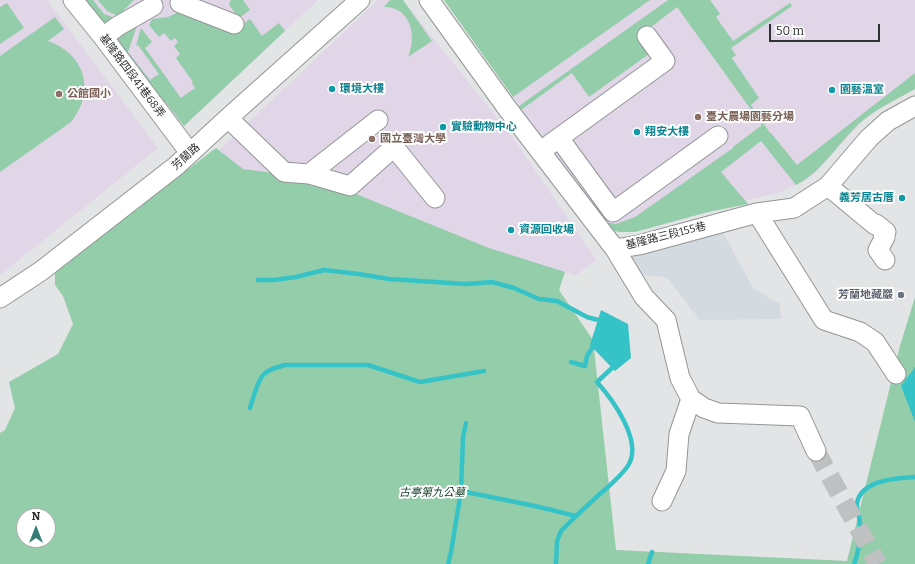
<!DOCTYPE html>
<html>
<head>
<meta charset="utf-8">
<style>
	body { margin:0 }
	#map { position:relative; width:915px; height:564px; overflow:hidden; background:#e3e4e5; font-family:Bitter,serif }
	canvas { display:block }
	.north { position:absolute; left:16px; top:508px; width:40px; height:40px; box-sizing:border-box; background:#fff; border:1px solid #acacac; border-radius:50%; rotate:0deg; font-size:11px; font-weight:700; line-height:16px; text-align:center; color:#2f3030 }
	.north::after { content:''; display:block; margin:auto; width:14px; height:18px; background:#357c75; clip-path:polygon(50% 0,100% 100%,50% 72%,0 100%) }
	.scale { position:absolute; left:769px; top:24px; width:111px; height:18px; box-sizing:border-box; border:2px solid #2f3030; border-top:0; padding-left:5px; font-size:12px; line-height:14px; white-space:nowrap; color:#2f3030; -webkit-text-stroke:3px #fff; paint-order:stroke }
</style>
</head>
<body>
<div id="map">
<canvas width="915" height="564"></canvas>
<div class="north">N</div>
<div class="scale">50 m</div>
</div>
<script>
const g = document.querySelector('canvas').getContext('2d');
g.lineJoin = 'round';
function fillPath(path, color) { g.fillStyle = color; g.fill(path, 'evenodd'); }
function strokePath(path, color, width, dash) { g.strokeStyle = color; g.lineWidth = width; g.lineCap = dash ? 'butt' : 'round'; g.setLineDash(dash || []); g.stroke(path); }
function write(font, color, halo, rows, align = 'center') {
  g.font = font + ' Bitter,"Noto Sans TC",serif'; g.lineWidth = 4; g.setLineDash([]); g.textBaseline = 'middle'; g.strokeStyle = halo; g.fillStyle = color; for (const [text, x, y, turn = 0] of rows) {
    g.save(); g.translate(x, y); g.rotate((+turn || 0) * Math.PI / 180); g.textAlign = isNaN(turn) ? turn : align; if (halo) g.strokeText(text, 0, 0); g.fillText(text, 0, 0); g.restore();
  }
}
const built = new Path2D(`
	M721,229L753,288L780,304L781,319L700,320L666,277L637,275L628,257Z`);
const education = new Path2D(`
	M0,0H47L158,148L0,275Z
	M86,0H318L184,126L166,103L162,102Z
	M378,0H403L516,142L596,260L576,275L199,169Z
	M446,0H915V89L876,111L862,122L811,177L781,192L745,201L748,204L708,212L635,232H619L604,222L523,111Z`);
const green = new Path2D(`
	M86,0H93L104,14L112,17L115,20L109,21L104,24Z
	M98,0H134L118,16L107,11Z
	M231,0H243L250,10L239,18L229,5Z
	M390,0H403L432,41L408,57C417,36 411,7 384,7Z
	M444,0H650L513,97Z
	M668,0H710L720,14L716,17L733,41L790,3L792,6L731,48L736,55L732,58L759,98L751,105L770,133H771L797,165L915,73V89C897,99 878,108 862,121C839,141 824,171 796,185L761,141L721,172L748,204L708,212L635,232H619L611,230L604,222L616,224L635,217L733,148V147L762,125L677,7L637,38L649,54L589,97L572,73L521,110L519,106Z
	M7,3L24,28L0,44V7Z
	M183,10L238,28L250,19L262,36L279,23L285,31L184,126L166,103L162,102L117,40L122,35V31L138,23L128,52L150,80L159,74L138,45L136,46L141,28L152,42L145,48L181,98L195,88L192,83L193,82L176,58L180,54L174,46L178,42L175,38L171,41L164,33L159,37L149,25L152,19L168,17Z
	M55,17L64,29L48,41C85,54 96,91 71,122L0,172V56Z
	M216,148L243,169L319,179L489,248L565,272L559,290L593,340L616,550L847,561L900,346L915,297V564H0V433L5,430L15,408L9,382L58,354L73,324L63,296L55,285V270ZM24,516H48V540H24Z`);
const water = new Path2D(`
	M601,310L628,324L631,358L615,371L590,345Z
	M915,367V422L901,386Z`);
const stream = new Path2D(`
	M258,280H274L296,277L324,270L359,274L389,279L466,284L492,282L514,288L539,299L557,301L587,317L598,320
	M571,362L585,366L587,356L592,348
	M250,408C253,399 257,381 264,374C269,369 278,367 285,365H368L420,382L484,371
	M461,491L463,437L466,423
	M448,564L451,552L461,491L535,506L576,516C587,506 597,496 608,487C615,480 624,473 629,464C642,440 613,400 597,382L612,368
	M556,564L557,541L561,531L576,516
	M648,564L652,552
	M854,564C859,551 861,538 860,524C860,518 856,510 857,503C861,480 897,478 915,477`);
const minorTunnel = new Path2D(`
	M816,451L878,564`);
const minor = new Path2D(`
	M73,0L103,37L190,153
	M429,0L507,108L615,249L644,297L666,320L680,378L691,399L704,408L718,413L800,416L816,451
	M180,3L234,24
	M103,37L118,26L153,6
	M228,118L284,172L309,174L350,186L394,147L435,198
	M559,138L613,212L718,136
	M549,145L665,61L647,36
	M309,174L378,120
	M828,186L875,225L876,224L886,232L883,235L885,237L878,250L885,260
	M757,213L824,320L860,332L875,342L896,374
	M615,249L639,245L757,213L794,208L828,186L869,138L888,121L915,106
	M0,298L41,271L176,166L228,118L360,0
	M662,501L676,471L679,434L691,399`);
const markers = [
	[332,89,4,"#0f9aa8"],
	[832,90,4,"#0f9aa8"],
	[59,94,4,"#8d6e63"],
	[698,117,4,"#8d6e63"],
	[443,127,4,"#0f9aa8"],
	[637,132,4,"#0f9aa8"],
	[372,139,4,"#8d6e63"],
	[902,198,4,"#0f9aa8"],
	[511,230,4,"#0f9aa8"],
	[901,295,4,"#6b7280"]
];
const streetNames = [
	["基隆路四段41巷68弄",132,76,53],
	["芳蘭路",186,157,-42],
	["基隆路三段155巷",666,236,-14]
];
const cultureNames = [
	["環境大樓",340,89],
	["園藝溫室",840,90],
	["實驗動物中心",451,127],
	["翔安大樓",645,132],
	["義芳居古厝",894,198,"right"],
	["資源回收場",519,230]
];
const educationNames = [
	["公館國小",67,94],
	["臺大農場園藝分場",706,117],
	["國立臺灣大學",380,139]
];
const worshipNames = [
	["芳蘭地藏巖",893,295]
];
const parkNames = [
	["古亭第九公墓",432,493]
];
fillPath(built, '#d3dae0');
fillPath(education, '#e1d5e8');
fillPath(green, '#93cdaa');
fillPath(water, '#36c3c8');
strokePath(stream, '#36c3c8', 4.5);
strokePath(minorTunnel, '#bfc0c1', 19, [19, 10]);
strokePath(minor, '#939596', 21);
strokePath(minor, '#fff', 19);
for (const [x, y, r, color] of markers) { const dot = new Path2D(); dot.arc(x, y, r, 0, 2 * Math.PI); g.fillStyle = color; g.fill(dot); strokePath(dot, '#fff', 1.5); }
write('11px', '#2f3030', '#fff', streetNames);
write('bold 11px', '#0d838f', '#fff', cultureNames, 'left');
write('bold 11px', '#785e54', '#fff', educationNames, 'left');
write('bold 11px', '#5b616d', '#fff', worshipNames, 'right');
write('italic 11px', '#133a26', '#fff', parkNames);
</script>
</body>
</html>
